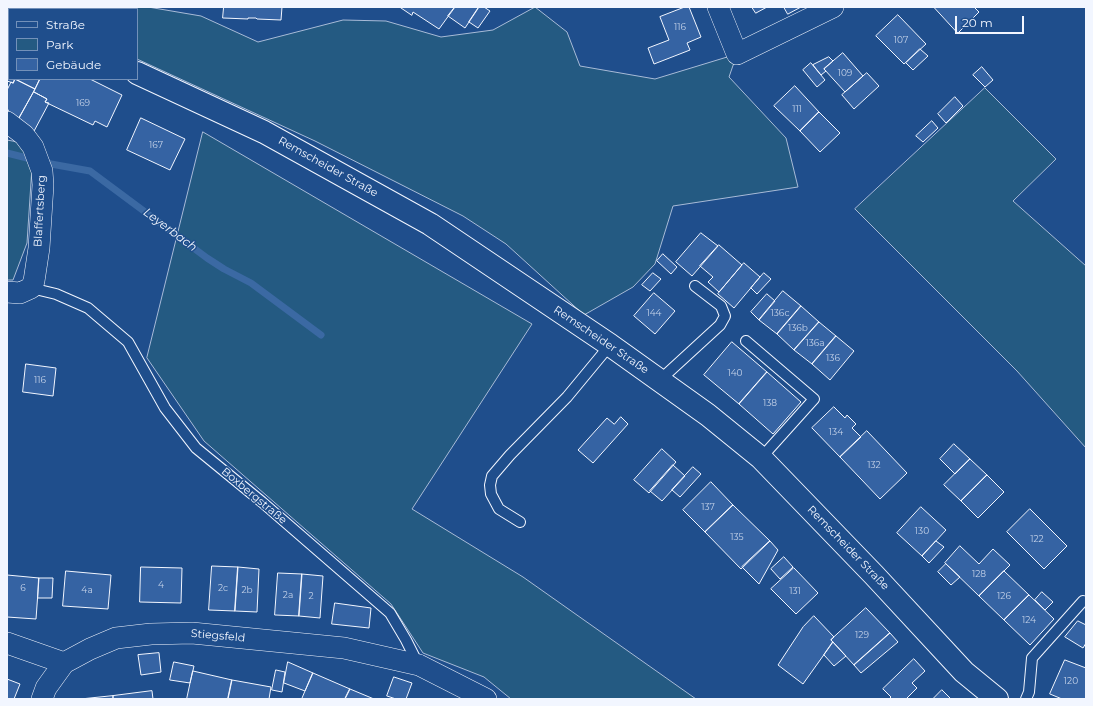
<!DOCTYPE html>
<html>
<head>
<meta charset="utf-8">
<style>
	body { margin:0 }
	#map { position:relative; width:1093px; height:706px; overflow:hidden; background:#1f4e8c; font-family:Montserrat,sans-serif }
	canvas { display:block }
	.frame { position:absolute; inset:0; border:8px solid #f2f6ff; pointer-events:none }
	.legend { position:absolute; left:8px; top:8px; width:130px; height:72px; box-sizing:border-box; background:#1f4e8c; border:1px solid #7391ba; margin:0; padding:5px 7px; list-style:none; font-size:12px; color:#f2f6ff }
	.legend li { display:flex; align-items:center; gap:8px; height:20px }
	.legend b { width:20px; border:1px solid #7391ba }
	.scale { position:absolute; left:955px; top:16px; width:69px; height:18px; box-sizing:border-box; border:2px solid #f2f6ff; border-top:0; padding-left:5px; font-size:12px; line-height:14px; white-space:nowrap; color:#f2f6ff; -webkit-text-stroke:3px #1f4e8c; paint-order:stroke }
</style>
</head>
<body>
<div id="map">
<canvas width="1093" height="706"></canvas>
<div class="frame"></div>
<ul class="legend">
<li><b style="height:5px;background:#1f4e8c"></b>Straße</li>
<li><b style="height:11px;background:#245a82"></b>Park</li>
<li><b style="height:11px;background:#3563a3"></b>Gebäude</li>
</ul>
<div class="scale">20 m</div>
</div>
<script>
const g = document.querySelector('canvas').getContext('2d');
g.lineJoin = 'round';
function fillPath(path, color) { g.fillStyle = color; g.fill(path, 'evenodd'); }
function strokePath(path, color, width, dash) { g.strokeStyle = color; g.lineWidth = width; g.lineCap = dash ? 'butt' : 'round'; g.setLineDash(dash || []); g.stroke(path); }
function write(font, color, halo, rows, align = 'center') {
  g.font = font + ' Montserrat,sans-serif'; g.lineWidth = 3; g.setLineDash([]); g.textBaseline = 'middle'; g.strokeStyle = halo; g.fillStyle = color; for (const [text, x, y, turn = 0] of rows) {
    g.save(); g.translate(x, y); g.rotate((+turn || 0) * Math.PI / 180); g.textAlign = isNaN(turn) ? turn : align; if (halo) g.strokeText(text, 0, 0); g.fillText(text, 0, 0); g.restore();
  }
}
const green = new Path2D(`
	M45,7H148L201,16L258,42L343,20L386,21L441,37L493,30L535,7L567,32L580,66L655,79L737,54L729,77L786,138L798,187L673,206L655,264L633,287L584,315L506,244L463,216L315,141L137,59V9H49Z
	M985,88L1056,159L1013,201L1086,266V448L1017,371L855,209Z
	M203,132L532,324L412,509L523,577L696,699H511L484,677L423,653L391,604L204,441L147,358Z
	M7,140L23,143L32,167L27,243L13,280H7Z`);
const stream = new Path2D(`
	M7,153L51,164L90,171L207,258L224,269L251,283L321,335`);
const building = new Path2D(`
	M224,7H282L281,20L257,19L256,18H248V19L223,18Z
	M400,7H455L439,29L413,12L412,15Z
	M455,7H479L465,28L448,16Z
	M479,7H484L490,11L478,28L469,22Z
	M685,7H689L701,37L687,43L690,50L654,64L648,48L669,40L660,17Z
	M752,7H767L756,13Z
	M784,7H801L788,14Z
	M934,7H974L979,12L958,33Z
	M898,15L926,44L904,64L876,36Z
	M920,49L928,56L913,70L906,63Z
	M843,53L863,76L845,92L824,69Z
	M9,57V79H40L35,89L15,79L13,83L7,81V62Z
	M829,57L833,61L824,69L826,71L821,75L813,65Z
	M811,63L825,80L817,87L803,70Z
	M982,67L993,80L985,87L973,75Z
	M867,73L879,86L854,109L842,95Z
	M15,79L35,89L18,120L11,116L7,108V90L11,82L13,83Z
	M40,79H90L122,95L107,127L95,121L93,125L45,102L47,99L34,92Z
	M795,86L819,112L800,131L774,106Z
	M34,92L47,99L45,102L49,103L33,133L18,120Z
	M955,97L963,106L946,123L938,114Z
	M819,112L840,133L820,152L800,131Z
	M141,118L185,139L170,170L127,150Z
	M932,121L938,128L923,142L916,136Z
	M701,233L718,246L692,276L676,262Z
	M719,245L742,265L719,292L708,282L713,277L700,266Z
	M663,254L677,267L671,274L657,261Z
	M744,263L760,277L734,308L718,294Z
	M653,273L661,279L650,291L642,285Z
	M764,273L771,279L757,294L751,288Z
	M783,291L801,306L777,334L759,320Z
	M654,293L675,311L655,334L634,316Z
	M767,294L775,301L759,320L751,312Z
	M801,306L819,322L794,350L777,334Z
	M819,322L836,336L812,364L794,350Z
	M836,336L854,351L830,380L812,364Z
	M732,342L767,372L739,404L704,375Z
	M26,364L56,368L53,396L23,392Z
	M767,372L801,402L773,434L739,404Z
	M834,407L845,418L847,415L856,424L852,428L861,437L840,457L812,428Z
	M621,417L628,424L593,463L578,450L607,418L614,424Z
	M867,431L907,473L880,499L840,457Z
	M954,444L970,459L955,474L940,459Z
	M662,449L676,462L649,493L634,480Z
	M970,459L987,475L961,501L944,485Z
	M673,465L685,476L662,501L650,491Z
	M693,467L701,474L680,497L672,490Z
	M987,475L1004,492L978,518L961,501Z
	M711,482L733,505L705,532L683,510Z
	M733,505L770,541L741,569L705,532Z
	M921,507L946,530L922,556L897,533Z
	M1030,509L1067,546L1044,569L1007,532Z
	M770,541L778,550L759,584L742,567Z
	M936,541L944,547L929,563L922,556Z
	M960,546L979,564L993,549L1010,565L979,596L945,563Z
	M784,557L793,567L780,579L771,569Z
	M946,564L960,577L951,585L938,572Z
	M212,566L238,567L235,611L209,610Z
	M141,567L182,568L181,603L140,602Z
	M238,567L259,569L257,612L235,611Z
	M794,568L818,593L796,614L771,589Z
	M66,571L111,575L108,609L63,606Z
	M1004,571L1029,595L1004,620L979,596Z
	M278,573L302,574L299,616L275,615Z
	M302,574L323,576L320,618L299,616Z
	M7,575L39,578L36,619L7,617Z
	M39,578H53L52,598H38Z
	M1042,592L1053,602L1045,610L1035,600Z
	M1029,595L1054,619L1030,645L1004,620Z
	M335,603L371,608L369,628L332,624Z
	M866,608L890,633L854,665L831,640Z
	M814,616L834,637L831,640L833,642L803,684L778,665L803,627Z
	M1078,621L1086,625V643L1083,648L1065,637Z
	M890,633L898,642L861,673L854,665Z
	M833,642L846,656L834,666L824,655Z
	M159,653L161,672L141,675L138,655Z
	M914,659L925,671L912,683L917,688L906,699H889L891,697L883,689Z
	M1065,660L1086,668V699H1062L1050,694Z
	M174,662L194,666L190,683L170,680Z
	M288,662L313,673L305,691L284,683Z
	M276,670L285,672L282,692L272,690Z
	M193,671L232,680L228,699H187Z
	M313,673L350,689L345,699H302Z
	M394,677L412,683L406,699H396L387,696Z
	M7,679L20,684L14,699H7Z
	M232,680L271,687L269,699H228Z
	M350,689L374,699H345Z
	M942,690L951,699H933Z
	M152,691L153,699H113V696Z
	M113,696V699H81Z`);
const service = new Path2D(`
	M31,288L56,294L88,308L128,342L165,408L196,448L262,502L390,613L406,640L418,664
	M746,341L814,399L761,458
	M660,380L720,325L725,316L721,306L695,286
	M520,522L499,509L491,494L490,485L492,476L510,455L567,397L610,345
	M1026,699L1029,692L1032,658L1083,601`);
const minor = new Path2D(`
	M718,7L737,54L833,7
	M7,122L24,135L33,147L42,171L43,185L39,248L34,281L31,288L20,293L7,292
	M7,643L64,663
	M42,699L46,688L64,663L90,649L116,638L151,634L192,633L344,648L419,665L486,699`);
const secondary = new Path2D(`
	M7,8L9,9
	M137,73L264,132L430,224L610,345L708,415L761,458L874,575L964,672L997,699`);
const numberNames = [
	["116",680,27],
	["107",901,40],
	["109",845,73],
	["169",83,103],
	["111",797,109],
	["167",156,145],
	["144",654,313],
	["136c",780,313],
	["136b",798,328],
	["136a",815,343],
	["136",833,358],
	["140",735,373],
	["116",40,380],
	["138",770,403],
	["134",836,432],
	["132",874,465],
	["137",708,507],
	["130",922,531],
	["135",737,537],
	["122",1037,539],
	["128",979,574],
	["4",161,585],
	["6",23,588],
	["2c",223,588],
	["4a",87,590],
	["2b",247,590],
	["131",795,591],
	["2a",288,595],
	["2",311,596],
	["126",1004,596],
	["124",1029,620],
	["129",862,635],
	["120",1071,681]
];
const streetNames = [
	["Remscheider Straße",328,167,29],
	["Blaffertsberg",40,211,-87],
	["Remscheider Straße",601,340,34],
	["Boxbergstraße",254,496,40],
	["Remscheider Straße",848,548,46],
	["Stiegsfeld",218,636,5]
];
const waterNames = [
	["Leyerbach",170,230,37]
];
fillPath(green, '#245a82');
strokePath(green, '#a8bbd7', 1);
strokePath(stream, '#3b69a3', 7);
fillPath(building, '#3563a3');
strokePath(building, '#f2f6ff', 1);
strokePath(service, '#f2f6ff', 12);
strokePath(minor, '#f2f6ff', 22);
strokePath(secondary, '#f2f6ff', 24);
strokePath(service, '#1f4e8c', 10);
strokePath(minor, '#1f4e8c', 21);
strokePath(secondary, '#1f4e8c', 22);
write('9px', '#c3d1e8', null, numberNames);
write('11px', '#f2f6ff', '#1f4e8c', streetNames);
write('italic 12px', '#f2f6ff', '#1f4e8c', waterNames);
</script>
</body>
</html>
